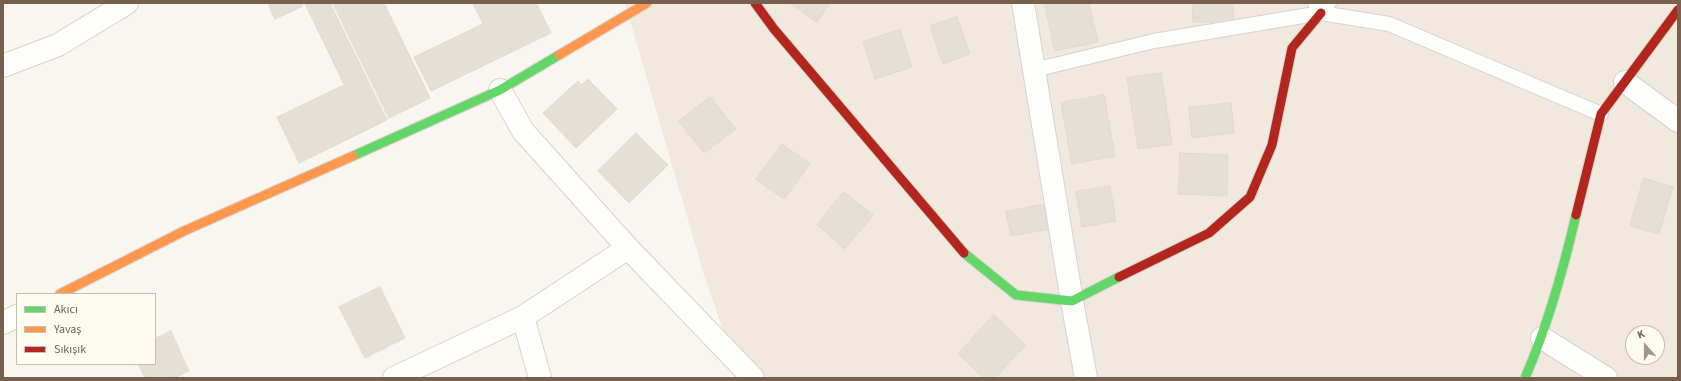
<!DOCTYPE html>
<html>
<head>
<meta charset="utf-8">
<style>
	body { margin:0 }
	#map { position:relative; width:1681px; height:381px; overflow:hidden; background:#f8f6ef; font-family:"Source Sans 3",sans-serif }
	canvas { display:block }
	.frame { position:absolute; inset:0; border:4px solid #77614e; pointer-events:none }
	.legend { position:absolute; left:16px; top:293px; width:140px; height:72px; box-sizing:border-box; background:#fefbf2; border:1px solid #c8bdb0; margin:0; padding:5px 7px; list-style:none; font-size:12px; color:#77614e }
	.legend li { display:flex; align-items:center; gap:8px; height:20px }
	.legend b { width:20px; border:1px solid #c8bdb0 }
	.north { position:absolute; left:1625px; top:325px; width:40px; height:40px; box-sizing:border-box; background:#fefbf2; border:1px solid #c8bdb0; border-radius:50%; rotate:339deg; font-size:11px; font-weight:700; line-height:16px; text-align:center; color:#77614e }
	.north::after { content:''; display:block; margin:auto; width:14px; height:18px; background:#a49586; clip-path:polygon(50% 0,100% 100%,50% 72%,0 100%) }
</style>
</head>
<body>
<div id="map">
<canvas width="1681" height="381"></canvas>
<div class="frame"></div>
<ul class="legend">
<li><b style="height:5px;background:#63d668"></b>Akıcı</li>
<li><b style="height:5px;background:#ff974d"></b>Yavaş</li>
<li><b style="height:5px;background:#b3261e"></b>Sıkışık</li>
</ul>
<div class="north">K</div>
</div>
<script>
const g = document.querySelector('canvas').getContext('2d');
g.lineJoin = 'round';
function fillPath(path, color) { g.fillStyle = color; g.fill(path, 'evenodd'); }
function strokePath(path, color, width, dash) { g.strokeStyle = color; g.lineWidth = width; g.lineCap = dash ? 'butt' : 'round'; g.setLineDash(dash || []); g.stroke(path); }
const residential = new Path2D(`
	M625,3H1678V378H740L704,275ZM1633,333H1657V357H1633Z`);
const building = new Path2D(`
	M268,3H301L303,6L275,19Z
	M305,3H330L387,120L299,163L277,117L344,85Z
	M333,3H384L430,98L389,118Z
	M473,3H536L551,33L431,91L414,57L483,24Z
	M790,3H830L817,22Z
	M1045,3H1089L1098,42L1055,51Z
	M1193,3H1233V22H1193Z
	M957,17L970,54L943,64L930,26Z
	M900,30L912,67L875,79L863,42Z
	M1161,73L1172,144L1138,149L1127,78Z
	M588,79L617,109L576,148L543,113L578,81L581,85Z
	M1104,95L1115,156L1072,164L1061,103Z
	M710,97L736,129L704,153L679,121Z
	M1231,103L1234,133L1192,138L1189,108Z
	M636,133L668,165L629,203L598,171Z
	M782,144L810,164L784,199L756,179Z
	M1180,153L1228,155L1227,196L1179,194Z
	M1644,178L1673,187L1659,234L1630,226Z
	M1110,186L1116,221L1082,227L1076,192Z
	M844,192L873,215L845,249L817,225Z
	M1046,204L1050,229L1011,236L1006,212Z
	M380,287L405,338L365,358L339,307Z
	M994,315L1026,345L995,378H984L958,354Z
	M171,331L189,371L174,378H145L138,364H155V339Z`);
const lane = new Path2D(`
	M1315,3L1321,13L1389,24L1601,114
	M1034,70L1154,41L1321,13L1329,3`);
const street = new Path2D(`
	M1023,3L1072,301L1086,378
	M3,66L58,45L127,3
	M1625,82L1678,121
	M500,90L523,131L628,248L753,378
	M523,317L540,378
	M3,323L17,316
	M1542,338L1606,378
	M394,378L523,317L628,248`);
const fast = new Path2D(`
	M353,156L500,90L559,55
	M964,253L1016,295L1072,301L1119,277
	M1525,378C1548,325 1563,271 1576,215`);
const slow = new Path2D(`
	M559,55L647,3
	M60,294L184,231L353,156`);
const jam = new Path2D(`
	M755,3L774,29L964,253
	M1576,215L1601,114L1678,10
	M1119,277L1209,233L1250,197L1272,145L1292,48L1321,13`);
fillPath(residential, '#f1e9dd');
fillPath(building, '#e5dfd6');
strokePath(building, '#e1dad1', 1);
strokePath(lane, '#d7d3cd', 16);
strokePath(street, '#d7d3cd', 24);
strokePath(fast, '#d8d3cc', 11);
strokePath(slow, '#d8d3cc', 11);
strokePath(jam, '#d8d3cc', 11);
strokePath(lane, '#fefefd', 14);
strokePath(street, '#fefefd', 22);
strokePath(fast, '#63d668', 9);
strokePath(slow, '#ff974d', 9);
strokePath(jam, '#b3261e', 9);
</script>
</body>
</html>
